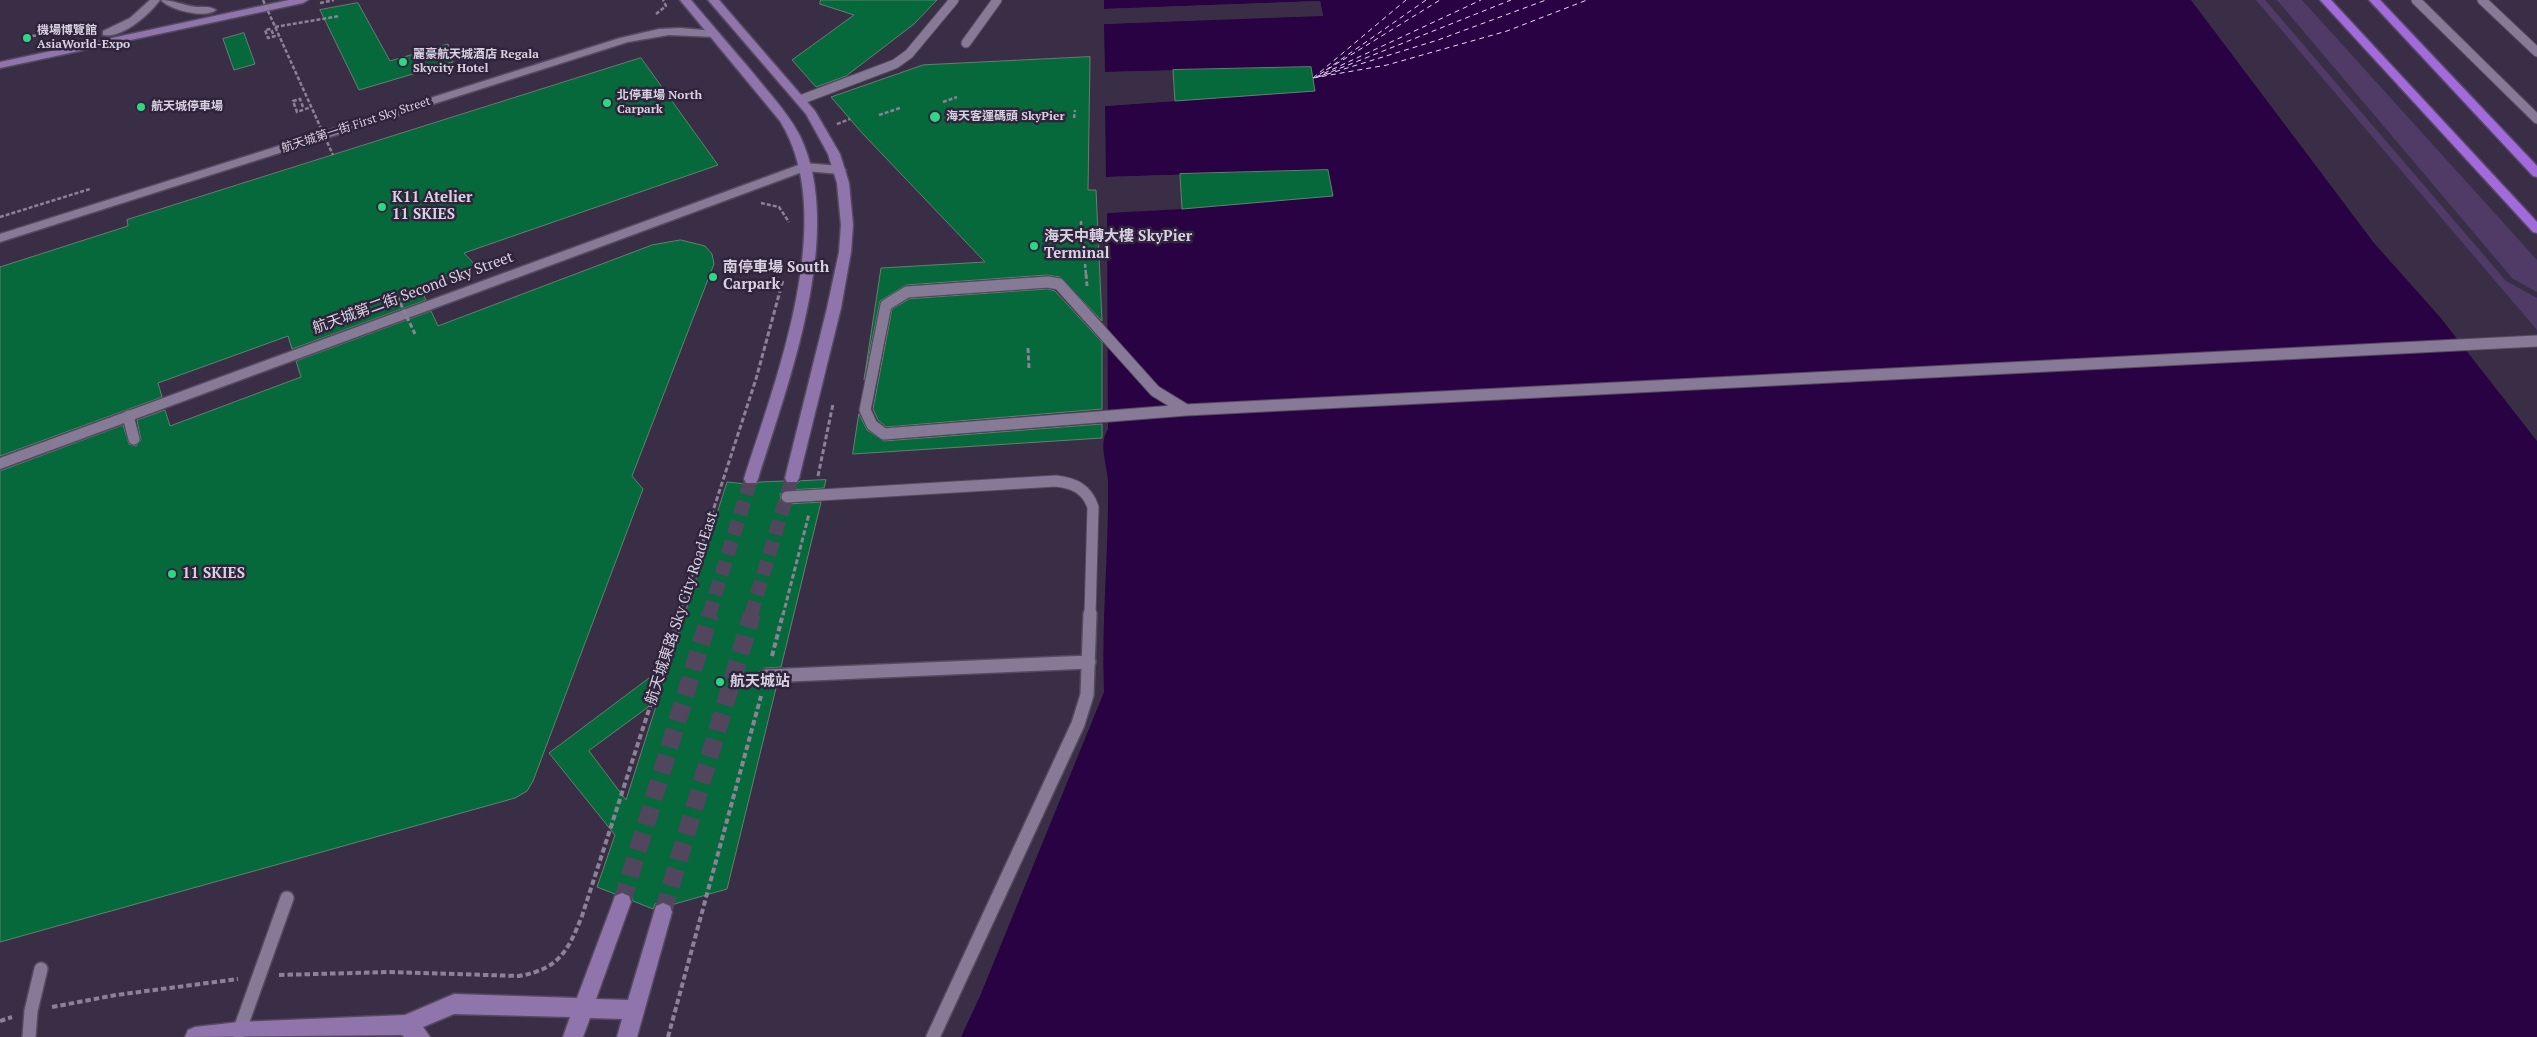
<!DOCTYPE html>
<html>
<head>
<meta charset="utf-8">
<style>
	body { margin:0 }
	canvas { display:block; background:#3a2e47 }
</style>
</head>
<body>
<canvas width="2537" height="1037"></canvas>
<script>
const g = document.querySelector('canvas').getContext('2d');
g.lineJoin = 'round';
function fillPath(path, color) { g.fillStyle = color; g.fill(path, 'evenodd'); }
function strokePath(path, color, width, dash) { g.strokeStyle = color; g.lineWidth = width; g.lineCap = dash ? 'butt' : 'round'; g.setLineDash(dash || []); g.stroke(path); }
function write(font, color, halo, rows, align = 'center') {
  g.font = font + ' "PT Serif","Noto Sans TC",serif'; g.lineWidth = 5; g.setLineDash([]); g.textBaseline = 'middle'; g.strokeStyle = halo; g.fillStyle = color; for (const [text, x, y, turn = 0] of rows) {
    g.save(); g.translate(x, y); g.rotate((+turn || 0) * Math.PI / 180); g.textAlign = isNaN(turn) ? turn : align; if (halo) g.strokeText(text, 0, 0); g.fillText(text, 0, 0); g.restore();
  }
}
const green = new Path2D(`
	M2256,0H2265L2506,281L2537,298V330Z
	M2277,0H2302L2537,260V292L2513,279Z`);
const water = new Path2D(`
	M1104,0H2191L2374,243L2440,317L2537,441V1037H961L980,996L1104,692C1101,622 1109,552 1108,481C1107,463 1098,445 1108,429L1107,213L1182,209L1328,170L1106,177L1105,106L1314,91L1310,67L1105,72L1104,24L1323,15L1320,1L1104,9Z`);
const pier = new Path2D(`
	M1320,1L1323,16L1104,24V22L1320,13L1318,3L1104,11V9Z
	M1311,67L1315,91L1105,106V103L1312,88L1308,69L1105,74V72Z
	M1328,170L1333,196L1107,213V211L1330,193L1326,173L1106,180V177Z`);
const ferry = new Path2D(`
	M1326,70L1426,0
	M1320,74L1440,0
	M1323,75L1511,0
	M1316,77L1481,0
	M1318,77L1438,40L1546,0
	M1313,78L1387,65L1507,31L1587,0
	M1313,78L1406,0`);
const building = new Path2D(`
	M821,0H937L914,24L846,76L816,87L792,60L854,15L820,4Z
	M358,3L390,61L448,44L453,62L359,90L320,10Z
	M244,33L255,64L234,70L223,39Z
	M1090,57L1088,190H1096L1102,321L1060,277L1047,275L906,285L880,301L864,380L881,268L985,262L863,134L831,97L923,65Z
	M641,58L718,165L464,253L477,267L420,288L426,300L292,349L288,336L158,383L162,397L0,456V267L128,226L127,220Z
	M1311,67L1315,91L1175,101L1173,70Z
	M1328,170L1333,196L1182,209L1180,174Z
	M681,240L705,246L712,254L714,264L632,476L643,489L533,781L527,791L515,798L0,942V471L123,425L129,444L136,446L141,440L137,420L165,410L170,426L301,377L296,361L431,311L438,326L652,245Z
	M1048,289L1055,291L1102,342V409L886,427L878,420L873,409L892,309L909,299Z
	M859,414L867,430L884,441L1102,424V438L853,454Z
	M826,480L824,488L787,490L780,494L781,501L787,504L821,502L781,667L765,668L758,673V677L762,683L777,684L727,889L671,905L662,901L655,904L653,909L633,901L630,894L623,891L615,894L597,887L615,835L549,753L669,663L727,482L756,485L759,482L785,481L787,484H797L800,481ZM658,700L626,800L589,751Z`);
const secondaryTunnelFar1 = new Path2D(`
	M709,615L751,479
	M751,615L792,478`);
const secondaryTunnel = new Path2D(`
	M622,902L710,614
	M663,912L752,614`);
const pathFar2 = new Path2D(`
	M320,3L334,0
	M656,14L666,6L663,0
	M275,27L340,16
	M273,34L271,29L265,30L268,38L279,35
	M32,36L71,31
	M943,102L957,97
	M303,107L300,99L293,101L297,112L311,107
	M879,115L900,108
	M1074,118L1075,110
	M837,124L850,119
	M761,203L779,207L789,222
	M0,217L90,189
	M1081,221V231
	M1085,264L1086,275`);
const pathFar1 = new Path2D(`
	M1086,274L1087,286
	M1028,348L1029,368
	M818,476L833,404
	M679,615L756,379L783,280
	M783,615L809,514`);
const path = new Path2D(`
	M772,656L783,614
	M279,975L390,972L519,976C559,969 568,951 582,916L680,614
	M52,1007L116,995L238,979
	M0,1021L12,1017
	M668,1037L761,696`);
const laneFar2 = new Path2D(`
	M2416,0L2537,119
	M2482,0L2537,52
	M966,43L997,0
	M800,100L895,64L909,54L954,0`);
const laneFar1 = new Path2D(`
	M1048,282L1059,284L1155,391L1186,410L884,434L872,425L865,410L886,305L907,292Z
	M1186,410L2537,341
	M128,416L134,439
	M787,497L1056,481C1074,483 1087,489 1093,507L1090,615`);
const lane = new Path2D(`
	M766,676L1089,662
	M239,1032L287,898
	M29,1037L31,1011L41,969
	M933,1037L1078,724L1087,695L1090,614`);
const street = new Path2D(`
	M150,0H160C150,14 122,39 103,35V31L130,18Z
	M161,0C174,0 184,6 197,7C204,7 211,6 216,10C205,19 170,10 161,0Z
	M680,28L715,31L720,34L715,37L669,35L628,42L0,242V234L620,38L659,29Z
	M804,163L840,166L846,170L840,174L805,171L0,469V458Z`);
const secondary = new Path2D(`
	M289,0H308L303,3L0,68V62Z
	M680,0H691C716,30 742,59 767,90C779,104 791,119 800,136C846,232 788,383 758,479L756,483H746L744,479C775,381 840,217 780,121Z
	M708,0H719L815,111L840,154L849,183L853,225L851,252L841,308L799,478L797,482H787L785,478L827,308L839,252L841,225L837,183L828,154L806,114Z
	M622,893L629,896L631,902L596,999L628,1000L656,906L663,903L670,906L672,912L637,1037H617L622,1019L590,1018L583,1037H563L570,1017L454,1014L423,1027L430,1037H404L402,1035L185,1037L188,1030L195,1027L239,1022L405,1015L454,994L577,998L613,902L615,896Z`);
const highway = new Path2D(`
	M2320,0H2331L2537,222V233L2533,232Z
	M2369,0H2380L2537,166V177L2533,176Z`);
const pathBridgeFar1 = new Path2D(`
	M263,0L333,155`);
const pathBridge = new Path2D(`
	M397,296L415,334`);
const markers = [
	[27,38,5,"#2cd884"],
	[403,62,5,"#2cd884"],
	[607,103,5,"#2cd884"],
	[141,107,5,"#2cd884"],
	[935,117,6,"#2cd884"],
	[382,207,5,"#2cd884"],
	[1034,246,5,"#2cd884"],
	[713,277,5,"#2cd884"],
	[172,574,5,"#2cd884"],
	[720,682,5,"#2cd884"]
];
const farPoinames = [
	["機場博覽館",37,31],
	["AsiaWorld-Expo",37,45],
	["麗豪航天城酒店 Regala",413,55],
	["Skycity Hotel",413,69],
	["北停車場 North",617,96],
	["Carpark",617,110],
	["航天城停車場",151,107],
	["海天客運碼頭 SkyPier",946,117]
];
const farStreetnames = [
	["航天城第一街 First Sky Street",356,125,-18]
];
const poiNames = [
	["K11 Atelier",392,198],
	["11 SKIES",392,215],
	["海天中轉大樓 SkyPier",1044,237],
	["Terminal",1044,254],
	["南停車場 South",723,268],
	["Carpark",723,285],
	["11 SKIES",182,574],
	["航天城站",730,682]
];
const streetNames = [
	["航天城第二街 Second Sky Street",413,293,-20],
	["航天城東路 Sky City Road East",682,608,-72]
];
fillPath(green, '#4f3b66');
fillPath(water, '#280243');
fillPath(pier, '#3a2e47');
strokePath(ferry, '#e6def1', 1, [5, 4]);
fillPath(building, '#05693c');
strokePath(building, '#63806d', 1);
strokePath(secondaryTunnelFar1, '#52465e', 14, [14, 7]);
strokePath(secondaryTunnel, '#52465e', 18, [18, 9]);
strokePath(laneFar2, '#544a5f', 11);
strokePath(laneFar1, '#544a5f', 13);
strokePath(lane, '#544a5f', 16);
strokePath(street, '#544a5f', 3);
strokePath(secondary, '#544a5f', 3);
strokePath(highway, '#544a5f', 3);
strokePath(pathFar2, '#8b8296', 2.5, [4, 2]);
strokePath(pathFar1, '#8b8296', 3, [5, 2.5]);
strokePath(path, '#8b8296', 4, [5.5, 3]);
strokePath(laneFar2, '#877a97', 9);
strokePath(laneFar1, '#877a97', 11);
strokePath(lane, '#877a97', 13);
fillPath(street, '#877a97');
fillPath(secondary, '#8f75ac');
fillPath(highway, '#a36add');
strokePath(pathBridgeFar1, '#8b8296', 2.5, [4, 2]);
strokePath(pathBridge, '#8b8296', 3, [5, 2.5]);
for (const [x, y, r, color] of markers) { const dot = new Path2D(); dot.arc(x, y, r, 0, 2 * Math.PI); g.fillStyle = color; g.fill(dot); strokePath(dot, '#30243c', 2); }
write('bold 12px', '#d8d1e1', '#30243c', farPoinames, 'left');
write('12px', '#d8d1e1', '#30243c', farStreetnames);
write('bold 15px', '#d8d1e1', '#30243c', poiNames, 'left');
write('15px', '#d8d1e1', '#30243c', streetNames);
</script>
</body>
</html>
